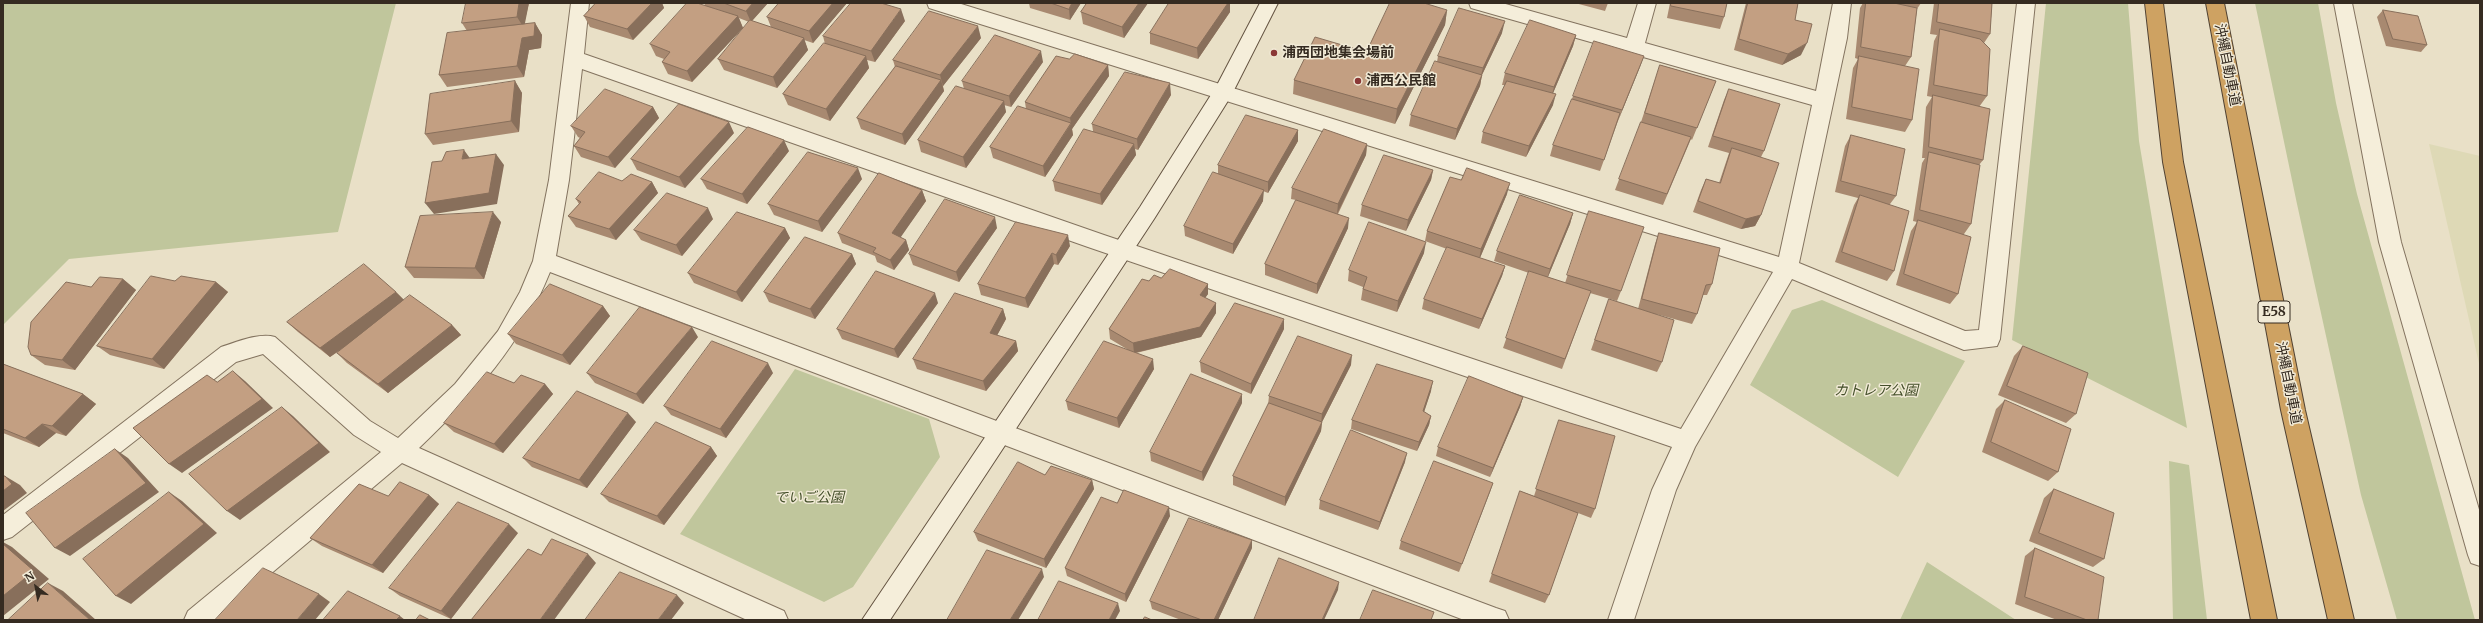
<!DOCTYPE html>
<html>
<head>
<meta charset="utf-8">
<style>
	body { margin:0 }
	#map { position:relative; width:2483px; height:623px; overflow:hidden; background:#e9e0c7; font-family:Merriweather,serif }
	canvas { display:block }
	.frame { position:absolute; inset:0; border:4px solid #352b21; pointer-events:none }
	.north { position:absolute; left:16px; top:567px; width:40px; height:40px; -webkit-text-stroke:3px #f1ead6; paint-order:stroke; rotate:328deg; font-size:11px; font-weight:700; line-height:16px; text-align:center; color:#352b21 }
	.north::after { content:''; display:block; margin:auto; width:14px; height:18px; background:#352b21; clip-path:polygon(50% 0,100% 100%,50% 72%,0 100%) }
</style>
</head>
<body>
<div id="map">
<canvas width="2483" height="623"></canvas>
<div class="frame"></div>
<div class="north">N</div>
</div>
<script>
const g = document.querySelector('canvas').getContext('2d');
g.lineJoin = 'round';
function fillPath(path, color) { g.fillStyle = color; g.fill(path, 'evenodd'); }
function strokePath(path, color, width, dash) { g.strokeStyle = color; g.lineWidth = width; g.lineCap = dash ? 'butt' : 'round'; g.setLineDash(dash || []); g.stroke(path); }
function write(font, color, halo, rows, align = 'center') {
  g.font = font + ' Merriweather,"Noto Sans JP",serif'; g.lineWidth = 3; g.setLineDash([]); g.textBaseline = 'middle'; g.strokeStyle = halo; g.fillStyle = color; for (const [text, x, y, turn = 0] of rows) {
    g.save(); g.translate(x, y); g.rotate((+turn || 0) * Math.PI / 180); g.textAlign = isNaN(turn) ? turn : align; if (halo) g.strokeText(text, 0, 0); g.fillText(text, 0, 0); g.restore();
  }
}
const farmland = new Path2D(`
	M2429,144L2480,156V368Z`);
const green = new Path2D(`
	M3,3H396L338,232L69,259L3,325Z
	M2046,3H2128L2139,141L2187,428L2012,340Z
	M2255,3H2318L2336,103L2357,194L2475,620H2397L2361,495L2297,204Z
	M1822,300L1965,361L1898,477L1750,385L1792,310Z
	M795,369L929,419L940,457L853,587L824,602L680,534Z
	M2169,461L2189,465L2207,620H2173Z
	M1927,562L2016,620H1900Z`);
const street = new Path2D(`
	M571,3H589L584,54L1104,235L1681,429L1773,272L929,8L927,3H958L1779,257L1812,105L1471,8L1469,3H1502L1627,38L1638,3H1656L1645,43L1816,91L1833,3H1851L1847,38L1799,263L1965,331L1979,330L2017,3H2035L2000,339L1997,346L1964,350L1792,279L1695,447L1676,490L1634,620H1608L1652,490L1672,447L1088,247L582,69L569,180L556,256L1496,608L1505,611L1509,620H1464L550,272C519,349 477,392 419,448L784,611L788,620H747L402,463L216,620H184L188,611L381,452L354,435L263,354L236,362L12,537L3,540V515L221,347C236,342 260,332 275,337L370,421L398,438L455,384L498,331L520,292L533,261L549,180Z
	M2334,3H2352L2401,242L2480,513V566L2471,563L2468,555L2379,242Z`);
const secondary = new Path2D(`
	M1260,3H1278L1231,96L1154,219L890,620H862L1140,207L1216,87Z`);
const highway = new Path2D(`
	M2145,3H2163L2183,162L2277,620H2251L2163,162Z
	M2206,3H2224L2305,410L2354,620H2328L2281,410Z`);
const wall = new Path2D(`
	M529,3L524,24L535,23L542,35L541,48L529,50L524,77L447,87L439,75L467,31L462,23Z
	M596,3H662L664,8L633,40L590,27L584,16Z
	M704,3H768L752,21L771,27L767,17L779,3H847L813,43L804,40L808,50L777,88L724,70L718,59L749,22L739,18L743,28L692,82L668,74L662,62L664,59L656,56L650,44L705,5Z
	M1029,3H1081L1070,20L1030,8Z
	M1087,3H1148L1124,38L1083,24L1081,12Z
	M1169,3H1230V12L1198,59L1150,44V33Z
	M1575,3H1608L1605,11Z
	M1670,3H1727L1724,17L1720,29L1667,18Z
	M1746,3H1798L1795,20L1801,55L1782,65L1734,50Z
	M1863,3H1921L1917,9L1911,57L1905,66L1912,120L1905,132L1846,119L1853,68L1858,59L1855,58L1860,8Z
	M1934,3H1992L1990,34L1984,43L1987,96L1979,107L1983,160L1979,165L1971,224L1964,234L1958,294L1950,304L1896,285L1911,231L1917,222L1913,221L1922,163L1925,158H1922L1926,107L1932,97L1927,96L1934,41L1937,35L1930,34Z
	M1447,10L1445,25L1395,124L1293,94L1294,80L1366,52Z
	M2383,10L2427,45L2421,52L2386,46L2377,17Z
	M905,21L875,62L867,60L869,68L830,121L788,105L783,94L825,44L823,36Z
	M1502,33L1482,75L1480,86L1455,140L1409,126L1411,115L1437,62L1438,56Z
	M1576,35L1573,46L1553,93V105L1526,157L1481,143L1483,132L1505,85H1502L1505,73Z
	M981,38L943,86L944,91L905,145L861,129L857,118L895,67L893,60Z
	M1644,56L1618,121L1600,171L1550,156L1553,145L1571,102L1573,96Z
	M1069,59L1108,65L1109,76L1072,129L1073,135L1045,177L993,158L990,147L1026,109L1025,102Z
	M1043,62L1011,107L1004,105L1006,112L966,168L921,152L918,140L964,89L962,81Z
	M1660,65L1716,81L1692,140L1691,139L1663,205L1615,190L1641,122Z
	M515,81L522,93L519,132L433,145L425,134Z
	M1729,89L1764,151L1761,157V215L1755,226L1741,229L1693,212L1701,190L1706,179L1719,183L1729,153L1708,147L1724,100Z
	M1171,95L1138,150L1135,149L1136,155L1102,205L1055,191L1053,181L1093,131L1092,124Z
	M653,107L659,118L615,168L581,157L574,146L580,138L578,137L571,126Z
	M1298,130V141L1268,193L1263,191V201L1233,254L1185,236L1184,226L1218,174V165Z
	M734,133L685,188L637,170L631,159Z
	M1851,135L1896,196L1890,204L1894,271L1887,281L1835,262L1854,205L1858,198L1835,192L1845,146Z
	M1367,144L1366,155L1338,214L1348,228L1317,294L1265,275V264L1296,200L1291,199L1292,188Z
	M789,151L747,204L707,189L701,179Z
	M1433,170L1431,180L1406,231L1360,216L1362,205Z
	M862,179L822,232L774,215L768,204Z
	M652,182L658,193L616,240L576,227L568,216L579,204L576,199Z
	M922,190L926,201L900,237L906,240L909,250L894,270L877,262L875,256L842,243L838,233Z
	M1507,194L1480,258L1505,266L1502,276L1479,329L1422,309L1424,299L1447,249L1425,241L1427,231Z
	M1589,211L1621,291L1617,301L1590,293L1562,369L1503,348L1529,273L1494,261L1497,251L1573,213L1570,224L1548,277L1565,283Z
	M713,219L682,256L641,240L634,230Z
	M501,222L484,279L414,278L405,267Z
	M785,228L790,238L742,302L694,283L688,273Z
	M997,228L959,282L913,265L909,254Z
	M1659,233L1712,284L1707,295H1703L1697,314L1692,324L1656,314L1662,362L1657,372L1591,350L1605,310L1609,299L1638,309L1655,244Z
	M1070,246L1058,265L1054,264L1028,308L981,295L978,284Z
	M1424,253L1397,312L1361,300L1363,287L1348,281L1349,270Z
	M852,254L856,264L815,319L769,302L764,292Z
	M1161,278L1208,284V294L1205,298L1216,313L1201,337L1136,353L1154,369L1119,428L1068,410L1066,401L1130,351L1110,339L1109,329L1149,281Z
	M123,279L136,290L75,370L45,365L31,355L91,287Z
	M175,281L216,282L228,292L164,369L110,355L97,346Z
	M396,292L404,300L452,325L461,335L388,393L347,363L337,353L345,347L330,357L298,332L287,322Z
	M938,303L898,358L842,339L837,329Z
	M603,306L610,316L570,365L516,344L508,334Z
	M1003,309L1006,319L997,335L1016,341L1018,351L986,391L917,369L913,359Z
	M1284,329L1251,394L1201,372L1200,362Z
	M698,337L643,404L595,383L587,373Z
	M2023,346L2076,414L2066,423L1998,395L2014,356Z
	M3,364L83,394L96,404L66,436L56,433L39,447L3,433Z
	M1351,365L1322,422L1321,431L1285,506L1233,485V476L1268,405L1269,396Z
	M773,373L726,438L671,415L664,406Z
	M514,383L545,384L553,394L503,453L454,432L444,423Z
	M1431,391L1424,412L1431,416L1429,425L1417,451L1351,429L1352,420Z
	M1523,397L1520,407L1490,477L1436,456L1438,447Z
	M2005,400L2058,472L2048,481L1982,452L1996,409Z
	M1242,403L1203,481L1151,461L1150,452Z
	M1559,420L1595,509L1591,518L1578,513L1549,595L1545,603L1489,582L1520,491L1534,496L1556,429Z
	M636,422L587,488L532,467L523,458Z
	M711,447L717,456L664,525L609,502L601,494Z
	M1405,462L1378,530L1319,509L1320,500Z
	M1045,475L1092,480L1094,489L1046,568L978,541L974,532Z
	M1493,483L1459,572L1399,549L1401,541Z
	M2054,489L2104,559L2093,567L2029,541L2044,498Z
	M429,495L439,504L383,573L322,546L310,538L388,496Z
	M1117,503L1170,516L1126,602L1067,576L1065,568Z
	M518,533L451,619L400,596L389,588Z
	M1252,548L1218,620H1181L1152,609L1150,601Z
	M2035,548L2098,620H2057L2015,604L2025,556Z`);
const shadedWall = new Path2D(`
	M519,3H529L524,28L517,17Z
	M652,3H662L664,8L633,40L627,29Z
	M753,3H768L751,22L746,11Z
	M833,3H847L813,43L809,31Z
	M1072,3H1081L1070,20L1069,9Z
	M1139,3H1148L1124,38L1122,27Z
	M1228,3H1230V12L1198,59L1197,48Z
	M901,9L905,21L875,62L871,51Z
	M1447,10L1445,25L1395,124L1397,109Z
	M738,16L743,28L692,82L687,71Z
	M1505,21L1502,33L1480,79L1483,68Z
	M535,23L542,35L541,48L529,50L524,77L517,66L522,38Z
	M978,26L981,38L943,86L940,75Z
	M1576,35L1573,46L1551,98L1554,87Z
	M804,38L808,50L777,88L773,77Z
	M1807,43L1801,55L1782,65L1788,54Z
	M1041,51L1043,62L1011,107L1009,96Z
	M866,56L869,68L830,121L826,109Z
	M1644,56L1640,67L1618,121L1622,110Z
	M1108,65L1109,76L1072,129L1073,135L1045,177L1043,166L1071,124L1070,118Z
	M1482,75L1480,86L1455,140L1457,129Z
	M941,80L944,91L905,145L902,134Z
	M515,81L522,93L519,132L511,121Z
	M1170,83L1171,95L1138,150L1137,139Z
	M1556,94L1553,105L1526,157L1529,146Z
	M1004,101L1006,112L966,168L963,157Z
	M653,107L659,118L615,168L608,157Z
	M729,122L734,133L685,188L679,177Z
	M1298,130V141L1268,193V182Z
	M784,140L789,151L747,204L742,194Z
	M1134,144L1136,155L1102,205L1100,194Z
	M1367,144L1366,155L1337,214L1338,204Z
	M464,150L472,161L462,159Z
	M496,154L504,165L497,204L434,214L425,203Z
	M858,168L862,179L822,232L818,221Z
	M1433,170L1431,180L1406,231L1408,220Z
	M652,182L658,193L616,240L609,229Z
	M1510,183L1507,194L1479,260L1481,249Z
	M922,190L926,201L896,244L892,233Z
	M1264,190L1263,201L1233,254V244Z
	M708,208L713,219L682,256L676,245Z
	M493,212L501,222L484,279L475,268Z
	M1573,213L1570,224L1547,279L1550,269Z
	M1761,215L1755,226L1741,229L1746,219Z
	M995,217L997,228L959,282L956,272Z
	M1349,218L1348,228L1317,294V284Z
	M785,228L790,238L742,302L736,292Z
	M1068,235L1070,246L1058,265L1056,255Z
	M906,240L909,250L894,270L890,260Z
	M1426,242L1424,253L1397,312L1398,301Z
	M1052,253L1054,264L1028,308L1025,298Z
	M852,254L856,264L815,319L810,309Z
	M1505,266L1502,276L1479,329L1482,319Z
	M123,279L136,290L75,370L62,360Z
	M216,282L228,292L164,369L152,359Z
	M1208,284V294L1200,305V295Z
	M396,292L406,302L330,357L320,348Z
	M935,293L938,303L898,358L894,349Z
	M1216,303V313L1201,337L1134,353L1133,343Z
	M603,306L610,316L570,365L562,355Z
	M1003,309L1006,319L993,343L990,333Z
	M1284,319V329L1251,394V384Z
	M452,325L461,335L388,393L378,384Z
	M692,327L698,337L643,404L636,394Z
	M1016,341L1018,351L986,391L983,381Z
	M1352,355L1351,365L1321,424L1322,414Z
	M1153,359L1154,369L1119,428L1117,418Z
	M768,363L773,373L726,438L720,429Z
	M233,371L245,381L273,408L182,473L169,464Z
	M1433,381L1431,391L1421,421L1423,411Z
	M545,384L553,394L503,453L494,444Z
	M83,394L96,404L66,436L52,426Z
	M1242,394V403L1203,481L1202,472Z
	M1523,397L1520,407L1490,477L1493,468Z
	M282,407L293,416L330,452L240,520L227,511Z
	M628,413L636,422L587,488L579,480Z
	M1431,416L1429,425L1417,451L1419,442Z
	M1322,422L1321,431L1285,506V497Z
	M42,424L56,433L39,447L25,438Z
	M711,447L717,456L664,525L657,516Z
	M115,449L128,458L159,492L70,556L55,548Z
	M1407,453L1405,462L1378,530L1380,522Z
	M5,476L20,485L27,493L3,511V491Z
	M1092,480L1094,489L1046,568L1044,559Z
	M1493,483L1490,492L1459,572L1462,564Z
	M169,492L182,501L217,533L131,604L116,596Z
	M429,495L439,504L383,573L372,565Z
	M1169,507L1170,516L1126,602L1125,594Z
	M509,524L518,533L451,619L441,611Z
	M1252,540V548L1218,620H1214Z
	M3,542L12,547L49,579L3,616Z
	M588,554L596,563L554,620H540Z
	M1042,569L1044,577L1018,620H1010Z
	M1339,582L1338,590L1324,620H1322Z
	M48,583L63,591L96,620H90Z
	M319,594L330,602L315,620H297Z
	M677,595L684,603L671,620H658Z
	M1118,603L1120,611L1115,620H1109Z
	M400,616L405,620H396Z`);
const building = new Path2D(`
	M466,3H519L517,17L462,23Z
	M596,3H652L627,29L584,16Z
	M687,3H697L738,16L687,71L662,62L670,52L650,44Z
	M724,3H753L746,11Z
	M779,3H833L809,31L767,17Z
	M851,3H881L901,9L871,51L823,36Z
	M1051,3H1072L1069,9Z
	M1087,3H1139L1122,27L1081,12Z
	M1169,3H1228L1197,48L1150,33Z
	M1390,3H1424L1447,10L1397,109L1294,80L1315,37L1366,52Z
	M1671,3H1727L1724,17L1671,6Z
	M1748,3H1798L1795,20L1812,24L1807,43L1788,54L1739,39Z
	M1866,3H1894L1917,8L1911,57L1861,47Z
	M1939,3H1992L1990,34L1937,22Z
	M1459,8L1505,21L1483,68L1438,56Z
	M2383,10L2418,16L2427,45L2393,39Z
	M929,11L978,26L940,75L893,60Z
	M750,20L804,38L773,77L718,59Z
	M1530,20L1576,35L1554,87L1505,73Z
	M535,23L534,36L522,38L517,66L439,75L447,33Z
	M1940,29L1980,39L1990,49L1987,96L1934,85Z
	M995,35L1041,51L1009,96L962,81Z
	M1594,41L1644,56L1622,110L1573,96Z
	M824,43L866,56L826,109L783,94Z
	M1075,54L1108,65L1070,118L1025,102L1056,56L1069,59Z
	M1859,56L1919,69L1912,120L1852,107Z
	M1435,61L1482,75L1457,129L1411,115Z
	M1660,65L1716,81L1697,128L1645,113Z
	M896,66L941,80L902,134L857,118Z
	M1125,72L1170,83L1137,139L1092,124Z
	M515,81L511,121L425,134L430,94Z
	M1507,81L1556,94L1529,146L1483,132Z
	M956,86L1004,101L963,157L918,140Z
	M605,89L653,107L608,157L574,146L585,132L571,126Z
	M1729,89L1780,104L1764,151L1713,136Z
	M1933,95L1990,109L1983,160L1929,147Z
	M1572,99L1620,113L1604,160L1553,145Z
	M679,104L729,122L679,177L631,159Z
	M1018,106L1071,123L1043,166L990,147Z
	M1246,115L1298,130L1268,182L1218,165Z
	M1641,122L1691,137L1667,194L1619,179Z
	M748,127L784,140L742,194L701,179Z
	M1084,129L1134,144L1100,194L1053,181Z
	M1324,129L1367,144L1338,204L1292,188Z
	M1851,135L1905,149L1896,196L1841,181Z
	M1732,148L1779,163L1761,215L1746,219L1698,201L1706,179L1720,183Z
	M464,150L462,159L496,154L489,193L425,203L432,162L442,161L446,152Z
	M808,152L858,168L818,221L768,204Z
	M1929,152L1980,165L1971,224L1920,210Z
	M1384,155L1433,170L1408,220L1362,205Z
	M1467,168L1510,183L1481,249L1427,231L1450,177L1461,180Z
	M599,172L622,181L631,174L652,182L609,229L568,216L581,202L576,199Z
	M1213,172L1264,190L1233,244L1184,226Z
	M879,173L922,190L892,233L906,240L890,260L873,252L876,248L838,233Z
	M667,193L708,208L676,245L634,230Z
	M1520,195L1573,213L1550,269L1497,251Z
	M1860,195L1909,211L1894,271L1842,252Z
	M945,199L995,217L956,272L909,254Z
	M1296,200L1349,218L1317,284L1265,264Z
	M1589,211L1644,227L1621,291L1567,275Z
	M493,212L475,268L405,267L420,216Z
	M737,212L785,228L736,292L688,273Z
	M1918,220L1971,237L1958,294L1904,274Z
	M1016,222L1068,235L1056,255L1052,253L1025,298L978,284Z
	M1369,222L1426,242L1398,301L1363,289L1367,277L1349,270Z
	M1659,233L1720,248L1712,284L1706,285L1697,314L1642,299Z
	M805,237L852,254L810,309L764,292Z
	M1447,247L1505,266L1482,319L1424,299Z
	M364,264L396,292L320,348L287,322Z
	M1170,269L1208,284L1200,295L1216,303L1200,327L1133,343L1109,329L1142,279L1149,281L1154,275L1161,278Z
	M876,271L935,293L894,349L837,329Z
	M1529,271L1591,291L1565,359L1506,338Z
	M151,276L175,281L181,276L216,282L152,359L97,346Z
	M100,277L123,279L62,360L31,355L28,347L31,322L66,282L91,287Z
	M550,284L603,306L562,355L508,334Z
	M955,293L1003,309L990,333L1016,341L983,381L913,359Z
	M410,295L452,325L378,384L337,353Z
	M1609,299L1674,320L1662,362L1595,340Z
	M1235,303L1284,319L1251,384L1200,362Z
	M640,307L692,327L636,394L587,373Z
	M1298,336L1352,355L1322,414L1269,396Z
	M712,341L768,363L720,429L664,406Z
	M1104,341L1153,359L1117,418L1066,401Z
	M2023,346L2088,373L2076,414L2007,386Z
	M3,364L83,394L52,426L42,424L25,438L3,429Z
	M1377,364L1433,381L1423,411L1431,416L1419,442L1352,420Z
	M233,371L262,399L169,464L133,428L207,375L217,382Z
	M487,372L514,383L521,375L545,384L494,444L444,423Z
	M1191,374L1242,394L1202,472L1150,452Z
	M1469,376L1523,397L1493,468L1438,447Z
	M577,391L628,413L579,480L523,458Z
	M2005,400L2071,429L2058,472L1991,442Z
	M1269,403L1322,422L1285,497L1233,476Z
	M282,407L319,443L227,511L189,474Z
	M1559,420L1615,436L1595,509L1536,489Z
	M656,422L711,447L657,516L601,494Z
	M1351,430L1407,453L1380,522L1320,500Z
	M115,449L146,483L55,548L26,513Z
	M1434,461L1493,483L1462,564L1401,541Z
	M1018,462L1045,475L1051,466L1092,480L1044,559L974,532Z
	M3,476H5L12,484L3,491Z
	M400,482L429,495L372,565L310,538L359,484L388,496Z
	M2054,489L2114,513L2104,559L2039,533Z
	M1124,490L1169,507L1125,594L1065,568L1101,497L1117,503Z
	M1520,491L1578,513L1549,595L1492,574Z
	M169,492L204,524L116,596L83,559Z
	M458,502L509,524L441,611L389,588Z
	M1189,518L1252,540L1214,620H1202L1150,601Z
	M552,539L588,554L540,620H471L528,549L541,555Z
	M3,544L34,571L3,596Z
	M2035,548L2104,577L2098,620H2087L2025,597Z
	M987,550L1042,569L1010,620H947Z
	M1279,558L1339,582L1322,620H1254Z
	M263,568L319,594L297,620H215Z
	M620,572L677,595L658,620H585Z
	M1059,581L1118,603L1109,620H1038Z
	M48,583L90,620H8Z
	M1373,590L1434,612L1431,620H1360Z
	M348,591L400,616L396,620H323Z
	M420,615L430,620H416Z
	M1145,617L1152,620H1143Z`);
const markers = [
	[1274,53,4,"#8b3836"],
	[1358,81,4,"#8b3836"]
];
const shields = [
	[2274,312,32]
];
const shieldNames = [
	["E58",2274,312]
];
const poiNames = [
	["浦西団地集会場前",1282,53],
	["浦西公民館",1366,81]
];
const streetNames = [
	["沖縄自動車道",2227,65,79],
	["沖縄自動車道",2288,383,79]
];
const parkNames = [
	["カトレア公園",1876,391],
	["でいご公園",809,498]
];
fillPath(farmland, '#ded9b6');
fillPath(green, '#c0c69c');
strokePath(street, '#83735f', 2);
strokePath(secondary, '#655442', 2);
strokePath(highway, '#514232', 2);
fillPath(street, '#f5eeda');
fillPath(secondary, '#f5eeda');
fillPath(highway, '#cea262');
fillPath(wall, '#a88970');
fillPath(shadedWall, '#886f5b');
fillPath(building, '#c39f82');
strokePath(building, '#886f5b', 1);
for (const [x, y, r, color] of markers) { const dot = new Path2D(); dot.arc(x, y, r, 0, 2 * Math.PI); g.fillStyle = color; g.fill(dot); strokePath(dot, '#f1ead6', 1.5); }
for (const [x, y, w] of shields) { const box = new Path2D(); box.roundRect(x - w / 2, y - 11, w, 22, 3); g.fillStyle = '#f1ead6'; g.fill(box); strokePath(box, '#352b21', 1); }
write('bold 13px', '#352b21', null, shieldNames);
write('bold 14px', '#352b21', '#f1ead6', poiNames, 'left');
write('14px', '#352b21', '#f1ead6', streetNames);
write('italic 14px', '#444f2a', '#f1ead6', parkNames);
</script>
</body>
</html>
